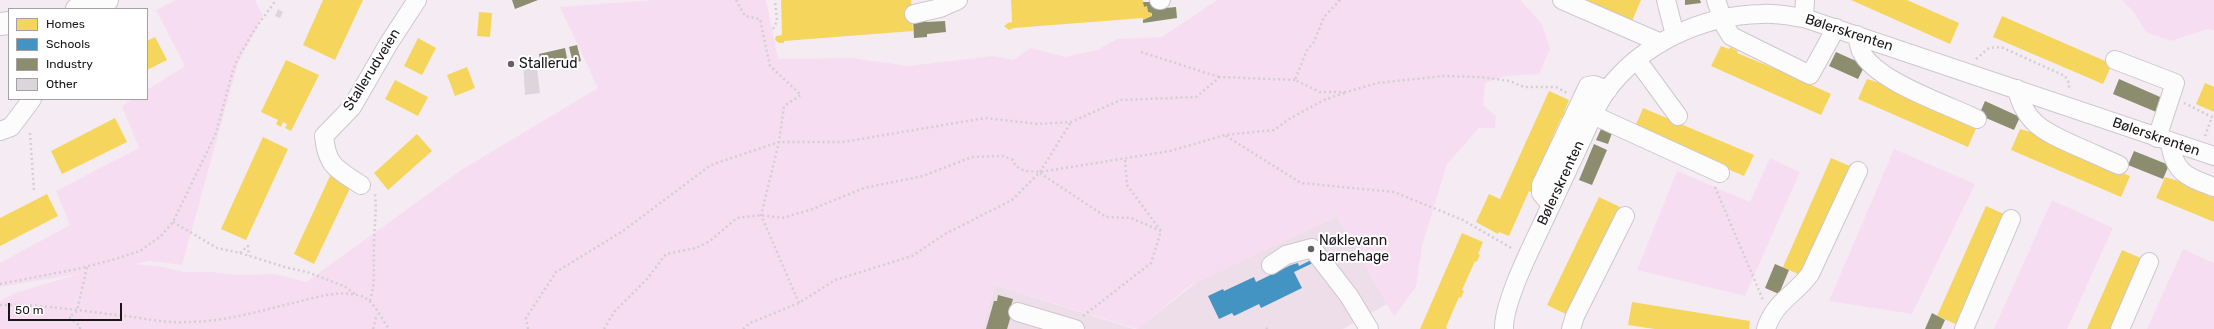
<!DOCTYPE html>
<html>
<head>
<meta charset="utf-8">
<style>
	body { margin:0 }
	#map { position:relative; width:2214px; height:329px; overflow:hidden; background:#f4ecf2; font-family:Rubik,sans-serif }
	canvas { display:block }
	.legend { position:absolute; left:8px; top:8px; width:140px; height:92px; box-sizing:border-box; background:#fff; border:1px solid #a3a1a3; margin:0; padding:5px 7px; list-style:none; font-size:12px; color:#1a1519 }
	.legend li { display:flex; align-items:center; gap:8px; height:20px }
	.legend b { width:20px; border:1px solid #a3a1a3 }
	.scale { position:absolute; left:8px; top:303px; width:114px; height:18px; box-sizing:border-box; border:2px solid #1a1519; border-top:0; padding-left:5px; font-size:12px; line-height:14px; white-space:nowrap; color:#1a1519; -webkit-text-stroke:3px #fff; paint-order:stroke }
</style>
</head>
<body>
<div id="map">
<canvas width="2214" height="329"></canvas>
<ul class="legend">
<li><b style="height:11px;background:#f6d55c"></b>Homes</li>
<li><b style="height:11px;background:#4393c3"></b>Schools</li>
<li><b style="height:11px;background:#8c8c6e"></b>Industry</li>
<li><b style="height:11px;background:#dcd5da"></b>Other</li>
</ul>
<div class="scale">50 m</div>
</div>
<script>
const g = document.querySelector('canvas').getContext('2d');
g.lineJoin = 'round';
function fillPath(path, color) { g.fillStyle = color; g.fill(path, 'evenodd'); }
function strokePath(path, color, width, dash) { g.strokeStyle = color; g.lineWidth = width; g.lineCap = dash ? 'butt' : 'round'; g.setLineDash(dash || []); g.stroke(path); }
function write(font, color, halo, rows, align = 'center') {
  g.font = font + ' Rubik,sans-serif'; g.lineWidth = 4; g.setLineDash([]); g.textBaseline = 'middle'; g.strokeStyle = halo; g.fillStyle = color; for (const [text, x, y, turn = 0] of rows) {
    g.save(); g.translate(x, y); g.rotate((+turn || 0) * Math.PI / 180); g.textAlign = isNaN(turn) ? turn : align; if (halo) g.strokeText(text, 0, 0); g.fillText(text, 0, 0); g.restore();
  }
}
const built = new Path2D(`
	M1337,216L1387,304L1343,329H1137L1197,282Z
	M995,285L1134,329H982Z`);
const green = new Path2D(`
	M176,0H255L263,16L238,63L182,265L150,261L134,264L163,267L185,272H211L239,275L275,274L306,282L463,169L598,88L560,7L654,0H766L778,59L852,58L908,66L993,56L1013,60L1031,48L1065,57L1097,50L1118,39L1162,37L1217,0H1520L1542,24L1550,49L1539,74L1506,76L1485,83L1483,105L1496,116L1495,128H1479L1447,164L1422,246L1416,287L1394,317L1337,216L1191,285L1137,329L995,285L982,329H0V301L15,293L78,274L0,287V263L70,225L56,191L139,148L122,106L133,99H147V90L185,66L156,10Z
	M2122,0H2214V30L2208,29L2171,41L2146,32L2133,11Z
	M1894,149L1975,184L1912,314L1829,301Z
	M1770,158L1800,172L1745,296L1637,270L1677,171L1750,202Z
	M2052,200L2113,228L2067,329H1994Z
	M2183,249L2214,263V329H2147Z`);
const homes = new Path2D(`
	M323,0H363L335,60L303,45Z
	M781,0H911L913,31L784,41V43H779L775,40L776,36L782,35Z
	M1011,0H1143L1144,7L1147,6L1148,12L1152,13V16L1143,20V18L1014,28L1009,30L1004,26L1008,23L1012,22Z
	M1583,0H1641L1632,21Z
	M1851,0H1907L1959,23L1950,44Z
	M479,12L492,13L490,37L477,36Z
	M2002,16L2112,64L2103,84L1993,37Z
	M155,37L167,60L147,70V41Z
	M418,38L436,48L422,75L404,66Z
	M1721,46L1729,49L1730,47L1738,51L1737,53L1810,83L1809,84L1831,94L1821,115L1711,66Z
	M286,60L319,75L291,131L285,128L287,124L283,122L281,127L276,124L278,120L261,112Z
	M467,67L475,88L455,96L447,75Z
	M1867,79L1883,84V85L1977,126L1968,147L1858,99Z
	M395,80L428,97L418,116L385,99Z
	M2205,83L2214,87V112L2196,104Z
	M1549,91L1569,100L1564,112L1566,113L1563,119L1561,118L1548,148L1550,149L1547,155L1545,154L1532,184L1534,185L1533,188L1531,192L1529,191L1509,236L1499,232L1498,234L1476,222L1489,194L1500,199Z
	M1643,108L1754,155L1744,176L1634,129Z
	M115,118L127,142L62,174L51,151Z
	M2020,129L2037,134L2036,136L2130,176L2121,197L2011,150Z
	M417,134L432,151L388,190L374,173Z
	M263,137L288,149L246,240L221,229Z
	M1831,158L1852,167L1804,277L1783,267Z
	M330,176L351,186L314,264L294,254Z
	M2165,177L2182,182V184L2210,196L2211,194L2214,195V222L2156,198Z
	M47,194L58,216L0,246V218Z
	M1599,197L1620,207L1568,315L1547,305Z
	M1986,206L2006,215L1958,325L1937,316Z
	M1462,233L1483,242L1478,254L1480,255L1478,259L1477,262L1475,261L1462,290L1464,291L1461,298L1459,297L1446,327L1447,329H1420Z
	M2122,250L2143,259L2112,329H2087Z
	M1632,302L1750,321L1749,329H1655L1628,325Z`);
const schools = new Path2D(`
	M1313,259L1315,262L1294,272L1302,288L1261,308L1259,304L1234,316L1232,313L1219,319L1208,296L1223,289L1224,291L1254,277L1256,282L1291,265L1298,263L1299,266Z`);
const industry = new Path2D(`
	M512,0H538L515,9Z
	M1685,0H1700L1701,3L1685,5Z
	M1143,2H1155L1156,9L1176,7L1177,18L1143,23V20L1152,16V13L1148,12L1147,6L1144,7Z
	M926,18V22L945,21L946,32L927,34V37L914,38L913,19Z
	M577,45L581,61L573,63L569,47Z
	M565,48L568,63L542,68L539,54Z
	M1836,52L1865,65L1858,79L1829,66Z
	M2119,79L2167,100L2161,114L2113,94Z
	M1985,101L2020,117L2014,130L1979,115Z
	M1601,129L1612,133L1608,144L1596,140Z
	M1594,144L1607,150L1592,185L1579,180Z
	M2134,151L2169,165L2163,179L2128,165Z
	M1775,264L1789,270L1779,294L1765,288Z
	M998,295L1013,299L1011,306L1013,309L1007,329H986L994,301H997Z
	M1932,313L1945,320L1941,329H1925Z`);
const building = new Path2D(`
	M278,9L283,12L280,18L275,16Z
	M536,61L540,93L525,95L523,62Z`);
const path = new Path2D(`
	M736,0L745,16L760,19L770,66L801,95L784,106L779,142L761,215L799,303
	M1340,0L1324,17L1314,42L1307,50L1295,80L1320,92H1347L1377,83L1443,76L1481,77L1510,81L1524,87H1556L1567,93
	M773,29L777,21L775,0
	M1141,52L1219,77
	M1976,59L1989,48L2001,47L2065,76L2069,83V90
	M2184,103L2214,118
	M30,133L34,191
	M1226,136L1301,183L1394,192L1463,220L1513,249
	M2205,136L2212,117
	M1040,173L1106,217L1131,218L1161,231
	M1715,187L1763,300
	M173,222L217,248L240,253L285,267L307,272L344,286L355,294
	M240,253L248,246L249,256
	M0,284L77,269L112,260L140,251L161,236L173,222L216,133L233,70L239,56L255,29L276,0
	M370,301C376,281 373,265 374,245C374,227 377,212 375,194
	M0,305C44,304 89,312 133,317C151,320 169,323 187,322C222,322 256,312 289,304C311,299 335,290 357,295C373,297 380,317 389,329
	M1083,316L1151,263L1161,231L1127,185L1125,159
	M80,329V326L69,317L77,311L87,267
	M373,329L377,314
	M528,329L526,318L556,272L623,231L711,165L779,142H843L985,118L1038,124L1071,122L1121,100L1196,97L1220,77L1295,80
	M604,329L615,311L647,279L666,254L696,248L710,241L737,218L761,215L782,218L810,210L864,188L923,176L972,157L1003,156L1013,160C1017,172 1028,171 1040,172L1170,151L1225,135L1274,130L1289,119L1324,100L1347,92
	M743,329L750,323L799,303L835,280L912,256L945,234L1012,200L1040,172L1071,122
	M1266,329L1268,328`);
const minor = new Path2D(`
	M1159,0H1161
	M1562,0L1661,43
	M1666,0L1675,35
	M1716,0L1725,26L1731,36L1810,75L1836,28
	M914,14L940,8L958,0
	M1804,18L1805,0
	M1857,35C1858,40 1859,46 1861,51C1875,81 1946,104 1977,119
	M1637,60L1678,116
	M2115,60L2175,83L2157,138
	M2017,89C2025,124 2045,132 2076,146C2090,152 2105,159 2119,165
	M1593,115L1720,173
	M0,131L11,127L32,99
	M2170,142C2174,173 2187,177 2214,187
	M361,185C337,169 327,167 324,136L352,107L389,43L417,0
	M1551,205L1541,193V185L1588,86L1594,85L1608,90
	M1271,265L1286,255L1312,248L1349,296L1369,329
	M1018,312L1075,329
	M1504,329C1503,302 1534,242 1546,216C1558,190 1571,163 1583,137C1590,122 1596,106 1605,93C1640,44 1702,15 1762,14C1775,13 1790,16 1804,18L2214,156
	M1571,329L1575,316L1625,216
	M1766,329C1774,302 1795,295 1810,274L1858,171
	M1964,329L2011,219
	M2120,329L2149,262`);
const major = new Path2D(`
	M77,9L107,0
	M0,24L9,23`);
const markers = [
	[511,64,4,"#666065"],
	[1311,249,4,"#666065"]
];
const streetNames = [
	["Bølerskrenten",1849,33,18],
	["Stallerudveien",372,70,-58],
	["Bølerskrenten",2156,137,19],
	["Bølerskrenten",1561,183,-65]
];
const poiNames = [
	["Stallerud",519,64],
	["Nøklevann",1319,241],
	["barnehage",1319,257]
];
fillPath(built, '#eddeea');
fillPath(green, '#f7ddf1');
fillPath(homes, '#f6d55c');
fillPath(schools, '#4393c3');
fillPath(industry, '#8c8c6e');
fillPath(building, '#dcd5da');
strokePath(minor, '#cdc7cc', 20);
strokePath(major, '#cdc7cc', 24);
strokePath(path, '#d1cfd1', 2.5, [2, 3]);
strokePath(minor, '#fdfcfd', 18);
strokePath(major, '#fdfcfd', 22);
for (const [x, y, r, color] of markers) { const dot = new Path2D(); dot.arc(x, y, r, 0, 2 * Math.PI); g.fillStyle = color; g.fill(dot); strokePath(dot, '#fff', 1.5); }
write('14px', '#1a1519', '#fff', streetNames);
write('14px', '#1a1519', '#fff', poiNames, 'left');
</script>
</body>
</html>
